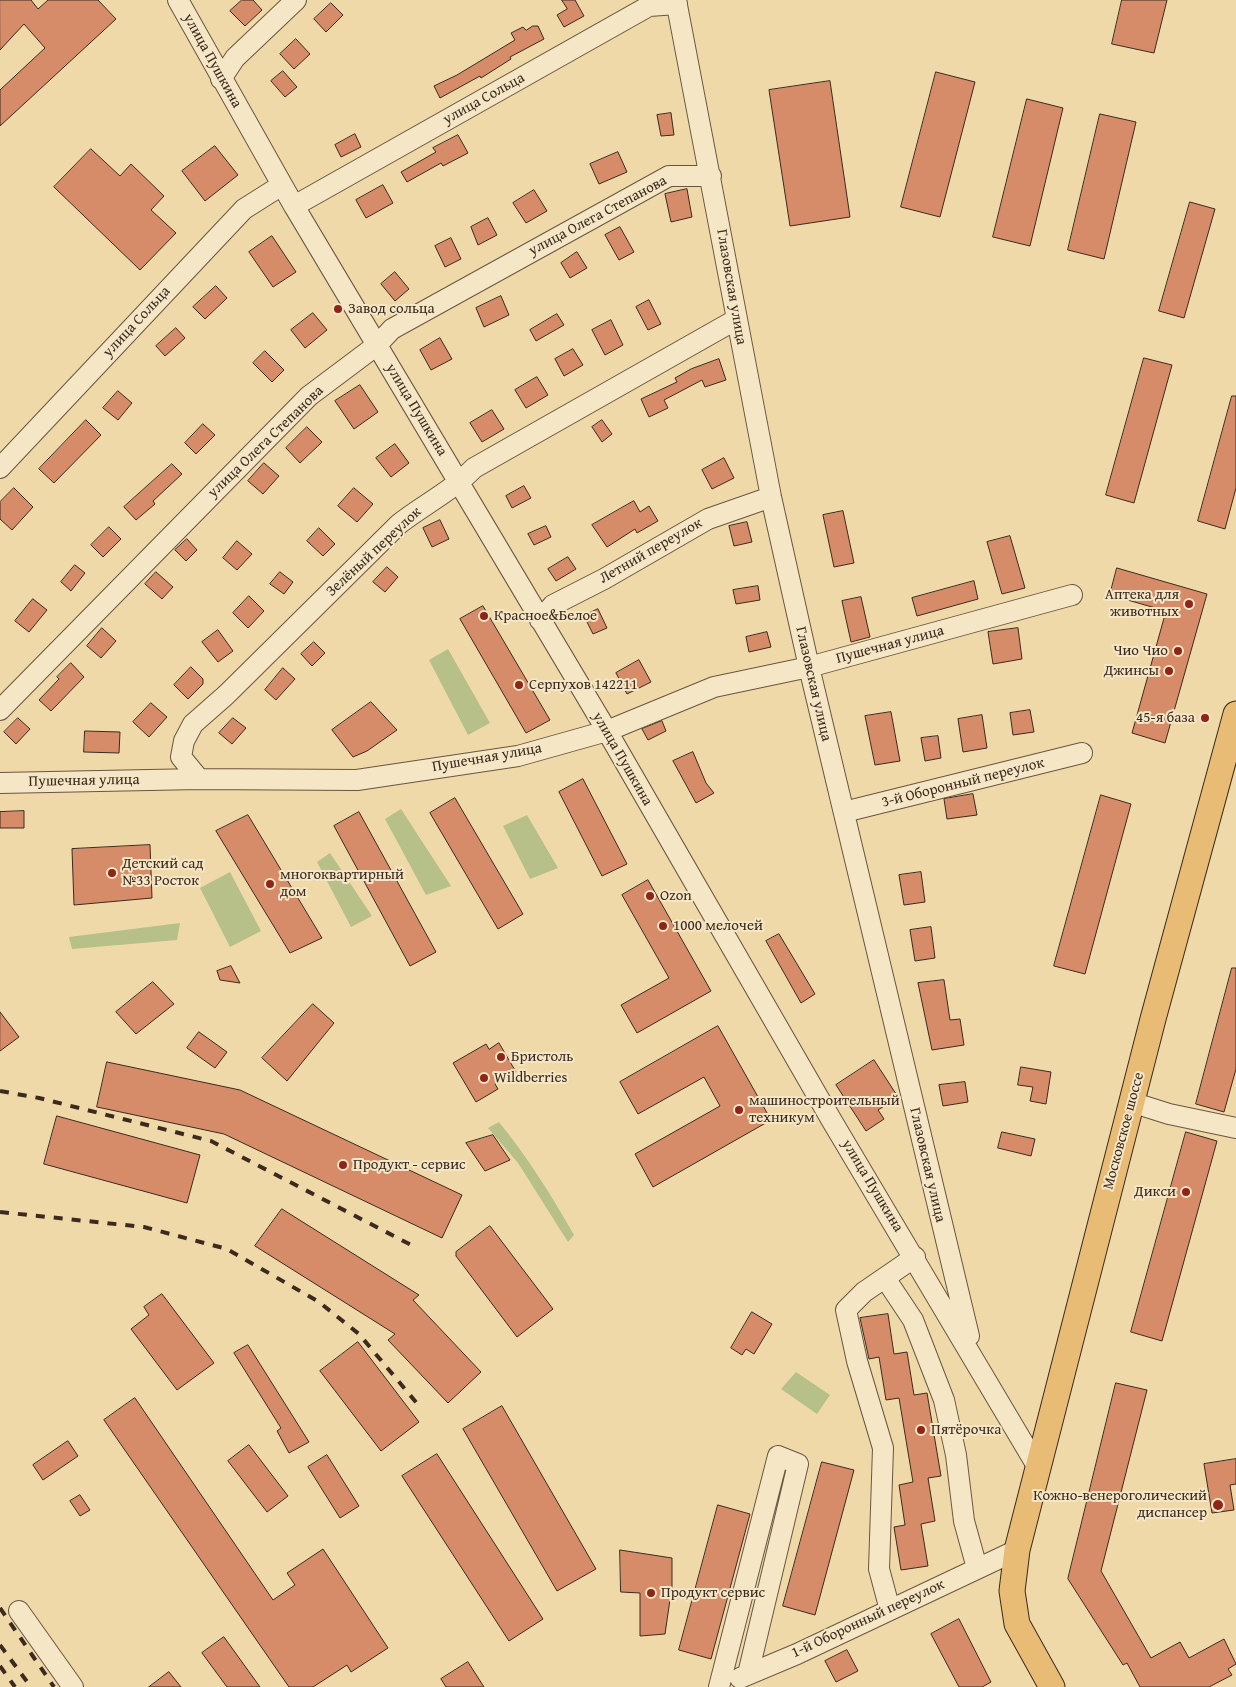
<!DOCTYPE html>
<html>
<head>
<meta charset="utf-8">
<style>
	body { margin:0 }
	canvas { display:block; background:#efd9a8 }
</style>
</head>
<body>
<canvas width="1236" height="1687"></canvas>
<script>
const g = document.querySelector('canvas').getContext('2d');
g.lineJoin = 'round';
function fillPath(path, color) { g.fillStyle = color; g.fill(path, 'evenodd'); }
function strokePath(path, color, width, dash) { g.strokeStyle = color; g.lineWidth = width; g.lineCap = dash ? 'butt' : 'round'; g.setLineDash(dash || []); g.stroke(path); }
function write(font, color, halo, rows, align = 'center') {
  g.font = font + ' "Gentium Book Plus",serif'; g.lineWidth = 4; g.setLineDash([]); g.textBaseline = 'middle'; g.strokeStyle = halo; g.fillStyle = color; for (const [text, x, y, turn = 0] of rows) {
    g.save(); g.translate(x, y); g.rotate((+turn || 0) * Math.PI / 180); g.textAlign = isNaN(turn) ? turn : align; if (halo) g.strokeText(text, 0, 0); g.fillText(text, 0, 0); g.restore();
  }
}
const green = new Path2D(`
	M448,649L490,723L468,735L429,660Z
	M401,809L451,886L426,895L385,819Z
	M527,815L558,868L530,879L503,826Z
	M330,853L372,916L351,927L317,862Z
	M230,872L261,931L230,947L200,888Z
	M180,923L177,940L72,949L69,937Z
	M499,1122C528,1158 552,1196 574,1235L568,1242L518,1163L488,1128Z
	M796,1372L830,1395L817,1414L781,1389Z`);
const building = new Path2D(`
	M0,0H31L38,9L48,0H98L116,19L0,126V90L45,48L24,24L0,50Z
	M242,0H253L262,10L245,26L230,11Z
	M562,0H575L584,16L564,27L557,15L567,9Z
	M1122,0H1167L1154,53L1112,44Z
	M331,3L343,15L326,32L314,19Z
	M533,26H538L544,39L510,57L511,59L481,78L480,76L440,98L434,86L457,75L515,40L511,33L523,27L526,30Z
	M296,39L310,54L294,69L280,54Z
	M283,71L297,87L285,97L271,81Z
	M936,72L975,82L940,217L901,207Z
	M830,81L850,217L790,226L769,90Z
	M1027,99L1063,108L1030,246L993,237Z
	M671,113L674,135L661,136L657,115Z
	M1100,114L1136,122L1104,259L1068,250Z
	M355,134L361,147L341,157L335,145Z
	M458,135L468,153L443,166L441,163L407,182L401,172L436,152L433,148Z
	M215,146L238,175L205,201L182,171Z
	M91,149L120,176L131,164L164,196L151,210L176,233L140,270L54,187Z
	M618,152L627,172L599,184L590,164Z
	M383,185L393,203L366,218L356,200Z
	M687,189L692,217L671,222L665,194Z
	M534,190L547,211L526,223L513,203Z
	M1190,202L1215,209L1184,318L1159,311Z
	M488,218L497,235L478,245L471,227Z
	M620,227L634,252L619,260L605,235Z
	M272,236L296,272L273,287L249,252Z
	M451,238L461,259L445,267L435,246Z
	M577,252L587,268L570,278L561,263Z
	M395,272L409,289L395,301L381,284Z
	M216,286L227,298L205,319L193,307Z
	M501,296L509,315L484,327L476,308Z
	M649,300L661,324L648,330L636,307Z
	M313,313L327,330L305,348L291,330Z
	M557,314L564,325L536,341L530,330Z
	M611,320L623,345L605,355L592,330Z
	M176,328L185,338L165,356L156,346Z
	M440,338L452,359L431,370L420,350Z
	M573,349L583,365L564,376L555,359Z
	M265,351L284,370L272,382L253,363Z
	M1144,358L1172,365L1134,503L1106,495Z
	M719,359L726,380L705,387L702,380L664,400L668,408L649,417L641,399L677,382L675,378L691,369Z
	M537,377L548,395L526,408L515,390Z
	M360,385L378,412L354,429L335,401Z
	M118,391L132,403L118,420L103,408Z
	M1232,396H1236V488L1225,529L1198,521Z
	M492,410L504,429L482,442L470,423Z
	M86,420L101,435L54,483L39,469Z
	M602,420L612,434L602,442L592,427Z
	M203,424L215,435L196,454L185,443Z
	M307,427L322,442L300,463L286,448Z
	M395,444L409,463L391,477L376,458Z
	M724,458L734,478L712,489L702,470Z
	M264,463L279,476L263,494L248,481Z
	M172,464L182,474L153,501L155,504L136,520L124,507Z
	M524,486L531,498L512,508L506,496Z
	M14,488L33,507L12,530L0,519V502Z
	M354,488L373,504L357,522L338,506Z
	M634,501L640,512L649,506L658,521L637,533L635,529L607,547L592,525Z
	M843,511L854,563L834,567L823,515Z
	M440,520L449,539L432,547L423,528Z
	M747,522L752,542L734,546L729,526Z
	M546,526L551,537L534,545L528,534Z
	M109,527L121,539L103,557L91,545Z
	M319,528L335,544L323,556L307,541Z
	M1010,536L1025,588L1002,594L987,542Z
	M187,539L197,550L186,561L175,550Z
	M237,541L252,554L237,570L223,558Z
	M568,557L576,569L556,581L548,569Z
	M75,565L85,573L71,591L61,582Z
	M387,567L398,577L385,592L373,582Z
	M1117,568L1207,594L1165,743L1132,733L1166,611L1110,595Z
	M156,572L173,587L162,599L145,584Z
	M280,572L293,582L284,594L270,584Z
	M974,581L978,599L917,616L912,598Z
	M758,586L760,600L736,604L733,590Z
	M249,596L264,611L248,628L233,613Z
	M861,597L870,637L851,642L842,601Z
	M33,599L47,610L29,632L15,621Z
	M483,606L550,720L526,733L460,619Z
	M598,609L607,628L593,634L584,616Z
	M102,628L116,641L101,658L87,646Z
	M1018,628L1022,659L993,664L988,632Z
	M218,630L233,651L218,662L202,642Z
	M767,632L771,647L749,652L746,637Z
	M314,642L325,653L312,666L301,654Z
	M639,660L651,682L627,694L616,673Z
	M71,663L84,677L51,711L39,700L59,679L57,677Z
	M191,667L203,679V684L188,699L174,685Z
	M283,668L295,679L276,700L265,690Z
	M371,702L397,730L367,751L353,757L332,730Z
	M151,703L167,717L149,737L133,722Z
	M1030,710L1034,732L1013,735L1010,713Z
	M891,712L900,761L875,765L865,716Z
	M982,715L987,748L963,752L958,719Z
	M18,718L30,729L16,744L4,732Z
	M233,718L246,728L232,744L219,733Z
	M662,721L666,731L648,740L642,729Z
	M85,731L120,732L119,753L84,752Z
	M938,736L941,758L925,761L921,738Z
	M693,752L706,783L714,793L696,803L673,761Z
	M583,779L627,864L602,876L559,792Z
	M973,794L977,815L947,819L944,799Z
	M1101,795L1131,804L1085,974L1054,966Z
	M455,798L523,914L498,929L430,813Z
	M24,811V828H0V812Z
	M359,812L436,952L410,966L334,826Z
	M248,815L322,938L290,953L216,831Z
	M150,845L152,898L74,905L72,849Z
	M921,872L925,902L904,905L899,875Z
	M648,880L711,991L637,1033L621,1005L669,978L622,895Z
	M931,927L935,958L915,961L910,930Z
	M779,934L815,994L801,1003L766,941Z
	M231,966L240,983L220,980L217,971Z
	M1232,968H1236V1069L1224,1112L1196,1104Z
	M944,980L950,1020L960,1019L964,1045L932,1050L918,983Z
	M153,982L174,1004L136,1034L116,1012Z
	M313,1004L334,1023L287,1081L262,1058Z
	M0,1012L19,1037L0,1051Z
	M718,1026L771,1120L653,1187L635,1154L720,1106L704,1077L638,1114L620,1082Z
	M199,1032L227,1052L215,1068L187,1048Z
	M499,1043L516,1072L495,1084L498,1089L476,1102L453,1063L486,1044L489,1049Z
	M874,1060L898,1097L878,1110L884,1119L866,1131L836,1085Z
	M107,1062L240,1090L462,1195L442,1238L224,1134L97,1107Z
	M1021,1067L1051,1072L1046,1104L1030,1101L1033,1087L1018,1085Z
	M965,1082L968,1102L943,1106L939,1085Z
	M57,1116L200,1155L187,1203L44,1164Z
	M1002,1132L1035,1139L1031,1156L998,1148Z
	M1186,1132L1217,1141L1162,1341L1131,1332Z
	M493,1135L510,1160L485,1171L466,1143Z
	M282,1209L419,1295L413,1300L481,1372L448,1403L388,1340L395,1334L255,1246Z
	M490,1226L553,1309L517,1337L456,1256V1252Z
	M162,1294L214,1363L177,1390L131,1329L149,1315L144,1307Z
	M752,1312L772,1324L754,1354L746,1349L742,1355L731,1348Z
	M888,1314L894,1354L907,1352L914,1395L927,1393L941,1476L928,1478L935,1521L921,1524L928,1566L901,1570L894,1527L905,1525L899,1485L913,1482L899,1398L886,1400L879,1357L869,1359L860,1318Z
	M358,1342L419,1422L381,1451L320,1371Z
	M248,1345L309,1442L289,1453L277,1431L281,1428L234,1353Z
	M1116,1383L1147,1390L1101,1571L1151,1658L1180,1642L1189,1658L1224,1639L1236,1664L1228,1669L1232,1675L1209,1687H1140L1127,1663L1123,1665L1068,1579Z
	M135,1398L273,1600L295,1585L287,1573L323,1549L388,1648L351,1672L347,1665L313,1687H289L104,1420Z
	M502,1406L596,1569L557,1591L463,1429Z
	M68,1441L78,1456L43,1480L33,1465Z
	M249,1445L288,1496L267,1512L228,1461Z
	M437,1454L543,1619L509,1641L402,1476Z
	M327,1455L359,1506L340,1518L308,1467Z
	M1236,1459V1484L1230,1485L1234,1510L1212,1513L1204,1464Z
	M822,1462L854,1470L815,1615L783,1606Z
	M80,1495L90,1510L80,1516L70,1501Z
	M718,1505L750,1514L711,1659L679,1650Z
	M620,1550L672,1558V1586L665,1634L640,1636V1593L621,1592Z
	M959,1619L991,1682L982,1687H959L931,1634Z
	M224,1637L260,1687H227L202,1653Z
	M847,1650L858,1671L836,1682L825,1661Z
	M468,1662L484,1687H446L441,1679Z
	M169,1672L181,1687H149Z`);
const minor = new Path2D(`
	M178,0L294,206L607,731L832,1121L1037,1466
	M676,0L771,497L809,667L969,1336
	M221,79L235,58L296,0
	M294,206L649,6L677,4
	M0,468L244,209L282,185
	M540,620L553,605L604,579L708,519L771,497
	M0,710L309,396L377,345L392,329L669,176H711
	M199,779L181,757L184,741L193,724L226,695L399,524C423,505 452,491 474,468L737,319
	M0,783L199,779L357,780L518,756L607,731L714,687L809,667L1072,595
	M844,812L1082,753
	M1131,1102L1169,1114L1236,1128
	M885,1278L913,1320L944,1400L956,1455L964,1521L977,1568
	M890,1610L879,1569L883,1448L857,1361L846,1310L864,1292L915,1257
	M19,1611L73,1687
	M740,1678L797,1654L1017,1550
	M719,1687L778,1456L798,1464L748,1674`);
const major = new Path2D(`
	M1052,1687L1017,1624L1012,1591L1017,1550L1153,1019L1236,714`);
const rail = new Path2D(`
	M0,1091L39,1098L211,1141L415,1247
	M0,1212L144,1227L227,1249L319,1302L359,1334L420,1407
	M0,1608L54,1687
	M0,1645L31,1687
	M0,1666L15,1687`);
const markers = [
	[338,309,5,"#8f2418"],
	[1189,604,5,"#8f2418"],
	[484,616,5,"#8f2418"],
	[1178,651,5,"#8f2418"],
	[1169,671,5,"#8f2418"],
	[519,685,5,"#8f2418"],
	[1205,718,5,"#8f2418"],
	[112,873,5,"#8f2418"],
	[270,884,5,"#8f2418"],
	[650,896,5,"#8f2418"],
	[663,926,5,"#8f2418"],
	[501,1057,5,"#8f2418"],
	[484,1078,5,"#8f2418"],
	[739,1110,5,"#8f2418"],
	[343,1165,5,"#8f2418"],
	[1186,1192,5,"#8f2418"],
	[921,1430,5,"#8f2418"],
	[1218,1505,6,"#8f2418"],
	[651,1593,5,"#8f2418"]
];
const streetNames = [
	["улица Пушкина",212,61,61],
	["улица Сольца",484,99,-29],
	["улица Олега Степанова",598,216,-28],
	["Глазовская улица",731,287,80],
	["улица Сольца",137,322,-47],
	["улица Пушкина",416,410,59],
	["улица Олега Степанова",266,442,-44],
	["Летний переулок",651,551,-30],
	["Зелёный переулок",374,552,-43],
	["Пушечная улица",890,645,-15],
	["Глазовская улица",813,684,77],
	["Пушечная улица",487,758,-10],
	["улица Пушкина",622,759,60],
	["Пушечная улица",84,781,-1],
	["3-й Оборонный переулок",963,783,-14],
	["Московское шоссе",1124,1131,-75],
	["Глазовская улица",927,1165,77],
	["улица Пушкина",872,1186,59],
	["1-й Оборонный переулок",868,1619,-25]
];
const poiNames = [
	["Завод сольца",348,309],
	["Аптека для",1179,595,"right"],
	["животных",1179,612,"right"],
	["Красное&Белое",494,616],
	["Чио Чио",1168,651,"right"],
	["Джинсы",1159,671,"right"],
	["Серпухов 142211",529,685],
	["45-я база",1195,718,"right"],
	["Детский сад",122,864],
	["№33 Росток",122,881],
	["многоквартирный",280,875],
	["дом",280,892],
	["Ozon",660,896],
	["1000 мелочей",673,926],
	["Бристоль",511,1057],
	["Wildberries",494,1078],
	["машиностроительный",749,1101],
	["техникум",749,1118],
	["Продукт - сервис",353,1165],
	["Дикси",1176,1192,"right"],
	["Пятёрочка",931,1430],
	["Кожно-венероголический",1207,1496,"right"],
	["диспансер",1207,1513,"right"],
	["Продукт сервис",661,1593]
];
fillPath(green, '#b7c089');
fillPath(building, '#d68b69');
strokePath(building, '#3c2a1f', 1);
strokePath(minor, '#695641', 22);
strokePath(major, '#3c2a1f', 27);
strokePath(minor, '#f5e6c6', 20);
strokePath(major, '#e8bc74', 25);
strokePath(rail, '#3c2a1f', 4, [9, 9]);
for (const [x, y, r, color] of markers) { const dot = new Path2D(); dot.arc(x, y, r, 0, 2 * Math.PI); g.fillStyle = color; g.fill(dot); strokePath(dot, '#f5e6c6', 2); }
write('15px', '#3c2a1f', '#f5e6c6', streetNames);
write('15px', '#3c2a1f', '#f5e6c6', poiNames, 'left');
</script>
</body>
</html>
